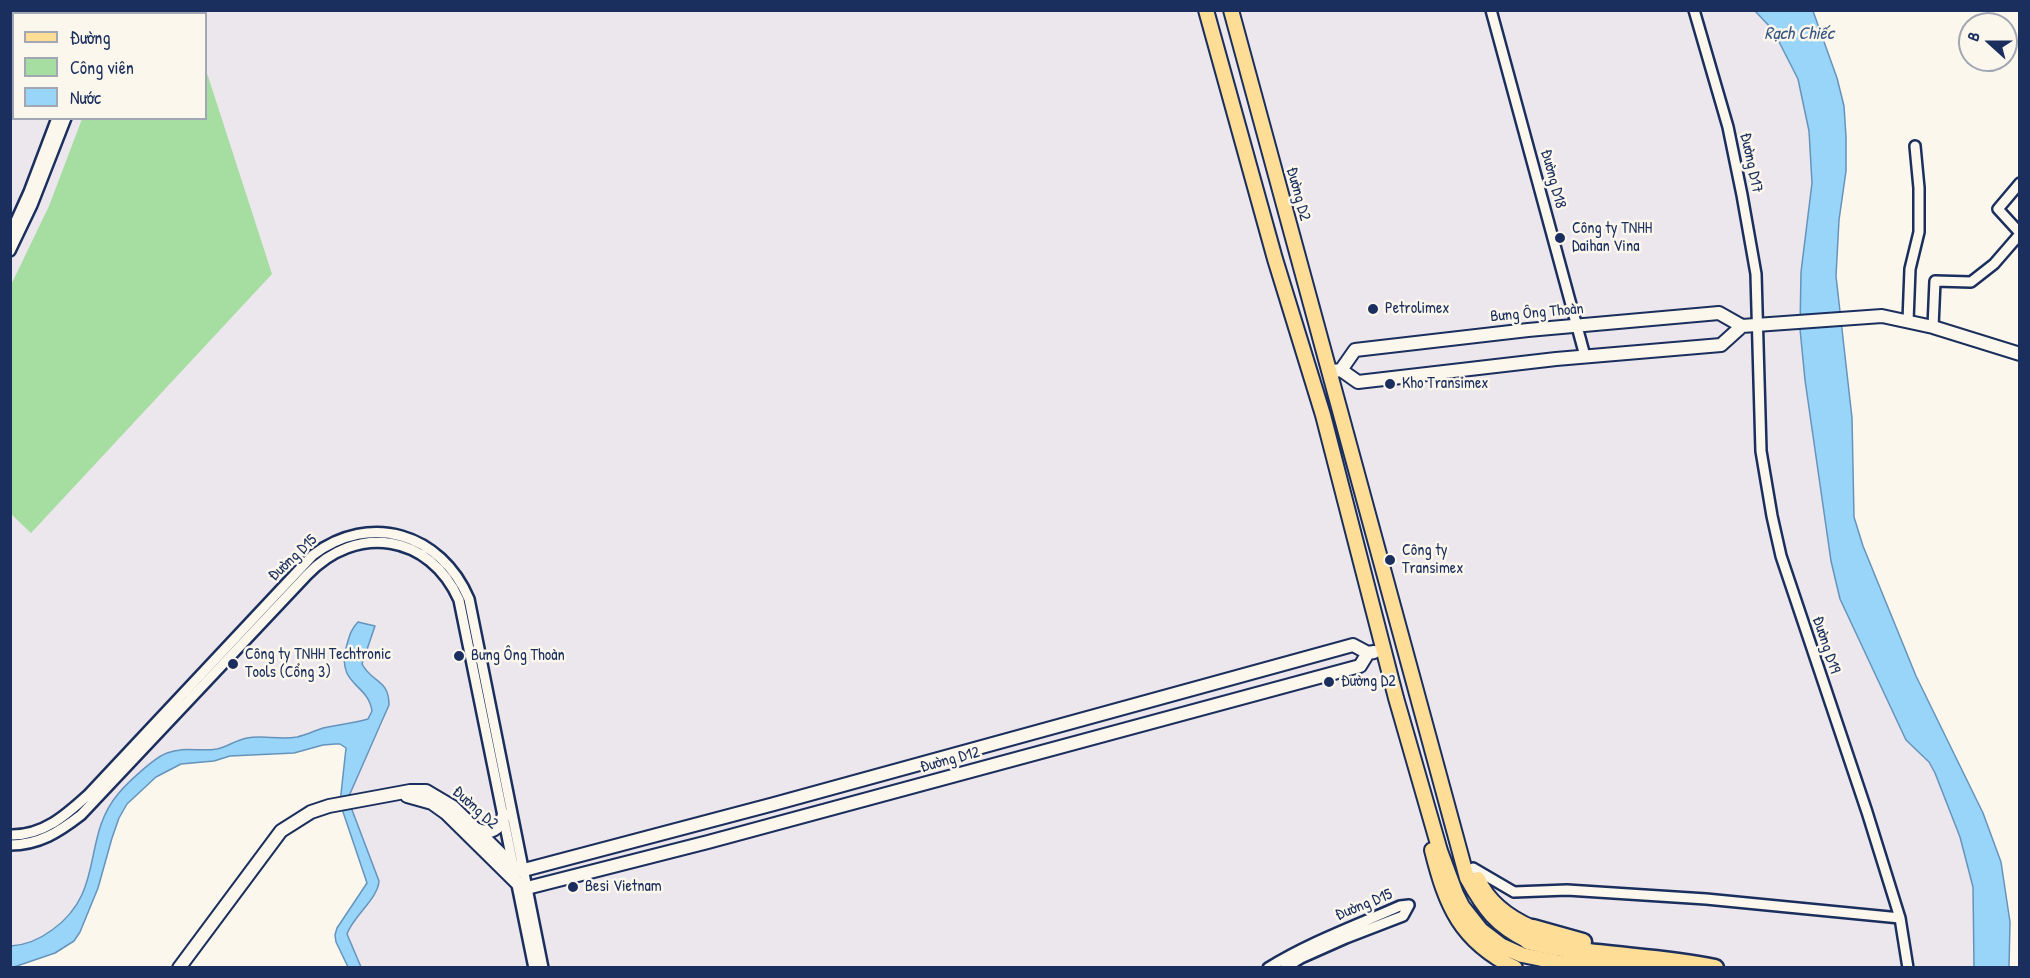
<!DOCTYPE html>
<html>
<head>
<meta charset="utf-8">
<style>
	body { margin:0 }
	#map { position:relative; width:2030px; height:978px; overflow:hidden; background:#fbf7ec; font-family:"Patrick Hand",sans-serif }
	canvas { display:block }
	.frame { position:absolute; inset:0; border:12px solid #1b2f5e; pointer-events:none }
	.legend { position:absolute; left:12px; top:12px; width:195px; height:108px; box-sizing:border-box; background:#fbf7ec; border:2px solid #a1a7b3; margin:0; padding:8px 10px; list-style:none; font-size:18px; color:#1b2f5e }
	.legend li { display:flex; align-items:center; gap:12px; height:30px }
	.legend b { width:30px; border:2px solid #a1a7b3 }
	.north { position:absolute; left:1958px; top:12px; width:60px; height:60px; box-sizing:border-box; background:#fbf7ec; border:2px solid #a1a7b3; border-radius:50%; rotate:291deg; font-size:16px; font-weight:700; line-height:24px; text-align:center; color:#1b2f5e }
	.north::after { content:''; display:block; margin:auto; width:21px; height:27px; background:#1b2f5e; clip-path:polygon(50% 0,100% 100%,50% 72%,0 100%) }
</style>
</head>
<body>
<div id="map">
<canvas width="2030" height="978"></canvas>
<div class="frame"></div>
<ul class="legend">
<li><b style="height:8px;background:#fedd96"></b>Đường</li>
<li><b style="height:16px;background:#a6dda1"></b>Công viên</li>
<li><b style="height:16px;background:#98d5f9"></b>Nước</li>
</ul>
<div class="north">B</div>
</div>
<script>
const g = document.querySelector('canvas').getContext('2d');
g.lineJoin = 'round';
function fillPath(path, color) { g.fillStyle = color; g.fill(path, 'evenodd'); }
function strokePath(path, color, width, dash) { g.strokeStyle = color; g.lineWidth = width; g.lineCap = dash ? 'butt' : 'round'; g.setLineDash(dash || []); g.stroke(path); }
function write(font, color, halo, rows, align = 'center') {
  g.font = font + ' "Patrick Hand",sans-serif'; g.lineWidth = 5; g.setLineDash([]); g.textBaseline = 'middle'; g.strokeStyle = halo; g.fillStyle = color; for (const [text, x, y, turn = 0] of rows) {
    g.save(); g.translate(x, y); g.rotate((+turn || 0) * Math.PI / 180); g.textAlign = isNaN(turn) ? turn : align; if (halo) g.strokeText(text, 0, 0); g.fillText(text, 0, 0); g.restore();
  }
}
const built = new Path2D(`
	M57,10L1755,11L1773,30L1798,79L1809,131L1812,183L1801,272L1800,329L1805,380L1831,561L1906,740L1929,762L1935,773L1960,837L1973,887L1974,967H361L347,935L349,927L377,891L349,802V796L384,720L385,686L365,669L362,664L375,626L362,622L344,657V666L346,673L369,700L372,711L368,719L323,729L298,737L283,738L250,737L218,749H179L165,753L134,778L119,794L108,808L102,820L86,889L74,910L44,936L26,944L11,946L10,80H13L14,118H206V14L56,13Z`);
const green = new Path2D(`
	M206,70L272,274L31,533L11,514V285L49,206L82,119L206,118Z`);
const water = new Path2D(`
	M1755,11H1813L1837,78L1844,106L1846,137V171L1839,220L1836,276L1852,418L1854,517L1863,546L1916,676L1983,813L2001,862L2010,922L2009,967H1974L1973,887L1960,837L1935,773L1929,762L1906,740L1840,599L1831,561L1805,380L1800,329L1801,272L1812,183L1809,131L1798,79L1773,30Z
	M358,622L375,626L362,664C372,683 389,679 389,705L349,796V802L379,881C378,899 353,916 347,934L361,967H348L336,942L335,935L337,928L367,883L340,803L346,748L340,744H335L323,745L294,753L230,756L214,761L181,764L156,777L127,804L119,818L112,838L98,888L80,932L74,941L55,953L11,968V946C26,945 40,939 52,930C106,892 81,838 118,794C127,783 155,757 167,753C184,746 200,752 217,749C227,747 236,740 247,738C263,735 280,740 297,737C306,735 314,731 323,728C338,725 353,723 368,719L372,711C368,683 337,686 346,648C349,638 350,630 358,622Z`);
const street = new Path2D(`
	M1491,10L1585,356
	M1694,10L1728,127L1742,195L1756,274L1761,451L1772,516L1781,556L1867,812L1900,918L1908,968
	M95,14L96,10
	M104,14L105,10
	M2020,183L1998,209L2020,233
	M10,234L29,192L57,118
	M10,251L32,205L66,118
	M1908,321L1910,269L1919,232V188L1915,146
	M1933,327L1935,281L1971,282L1994,264L2020,234
	M10,835C43,836 66,815 88,795L313,555C370,512 441,533 469,599L543,968
	M10,845C39,845 59,832 81,815L307,575C356,523 430,534 459,600L534,968
	M1473,868L1514,892L1567,890L1706,899L1900,918
	M1268,968C1310,942 1355,926 1400,906L1409,905
	M1285,968L1301,958L1346,938L1403,916L1409,905`);
const secondary = new Path2D(`
	M1341,370L1358,382L1556,359L1721,345L1742,326L1882,316L1933,327L2020,354
	M1333,371L1341,370L1355,350L1528,330L1719,313L1742,326
	M407,796L432,803L446,813L518,884L527,888L708,842L1360,666L1368,653L1374,652
	M476,829C490,836 500,828 504,815
	M179,968L281,831L311,812L329,806L410,791H426L453,807L515,868L524,870L774,804L1353,645L1368,653`);
const primary = new Path2D(`
	M1206,10L1275,259L1323,415L1396,698L1440,851L1456,894L1462,906L1481,930L1502,946L1522,955L1566,964
	M1231,10L1467,878C1484,909 1496,925 1528,941
	M1432,850C1446,906 1460,941 1515,968
	M1478,879C1488,902 1510,918 1533,928`);
const highway = new Path2D(`
	M1533,928L1583,942
	M1528,941C1589,957 1653,955 1715,968
	M1566,964L1636,967`);
const markers = [
	[1560,238,6,"#1b2f5e"],
	[1373,309,6,"#1b2f5e"],
	[1390,384,6,"#1b2f5e"],
	[1390,560,6,"#1b2f5e"],
	[459,656,6,"#1b2f5e"],
	[233,664,6,"#1b2f5e"],
	[1329,682,6,"#1b2f5e"],
	[573,887,6,"#1b2f5e"]
];
const streetNames = [
	["Đường D17",1751,163,78],
	["Đường D18",1553,179,75],
	["Đường D2",1298,194,75],
	["Bưng Ông Thoàn",1537,313,-5],
	["Đường D15",293,558,-43],
	["Đường D19",1826,645,72],
	["Đường D12",950,760,-15],
	["Đường D2",475,808,42],
	["Đường D15",1364,905,-22]
];
const poiNames = [
	["Công ty TNHH",1572,229],
	["Daihan Vina",1572,247],
	["Petrolimex",1385,309],
	["Kho Transimex",1402,384],
	["Công ty",1402,551],
	["Transimex",1402,569],
	["Công ty TNHH Techtronic",245,655],
	["Tools (Cổng 3)",245,673],
	["Bưng Ông Thoàn",471,656],
	["Đường D2",1341,682],
	["Besi Vietnam",585,887]
];
const waterNames = [
	["Rạch Chiếc",1799,34]
];
fillPath(built, '#ece6ed');
fillPath(green, '#a6dda1');
fillPath(water, '#98d5f9');
strokePath(water, '#6693bb', 1.5);
strokePath(street, '#1b2f5e', 14);
strokePath(secondary, '#1b2f5e', 16);
strokePath(primary, '#1b2f5e', 18);
strokePath(highway, '#1b2f5e', 21);
strokePath(street, '#fbf7ec', 9);
strokePath(secondary, '#fbf7ec', 12);
strokePath(primary, '#fedd96', 14);
strokePath(highway, '#fedd96', 16);
for (const [x, y, r, color] of markers) { const dot = new Path2D(); dot.arc(x, y, r, 0, 2 * Math.PI); g.fillStyle = color; g.fill(dot); strokePath(dot, '#fbf7ec', 2); }
write('16px', '#1b2f5e', '#fbf7ec', streetNames);
write('16px', '#1b2f5e', '#fbf7ec', poiNames, 'left');
write('italic 18px', '#3a5885', '#fbf7ec', waterNames);
</script>
</body>
</html>
